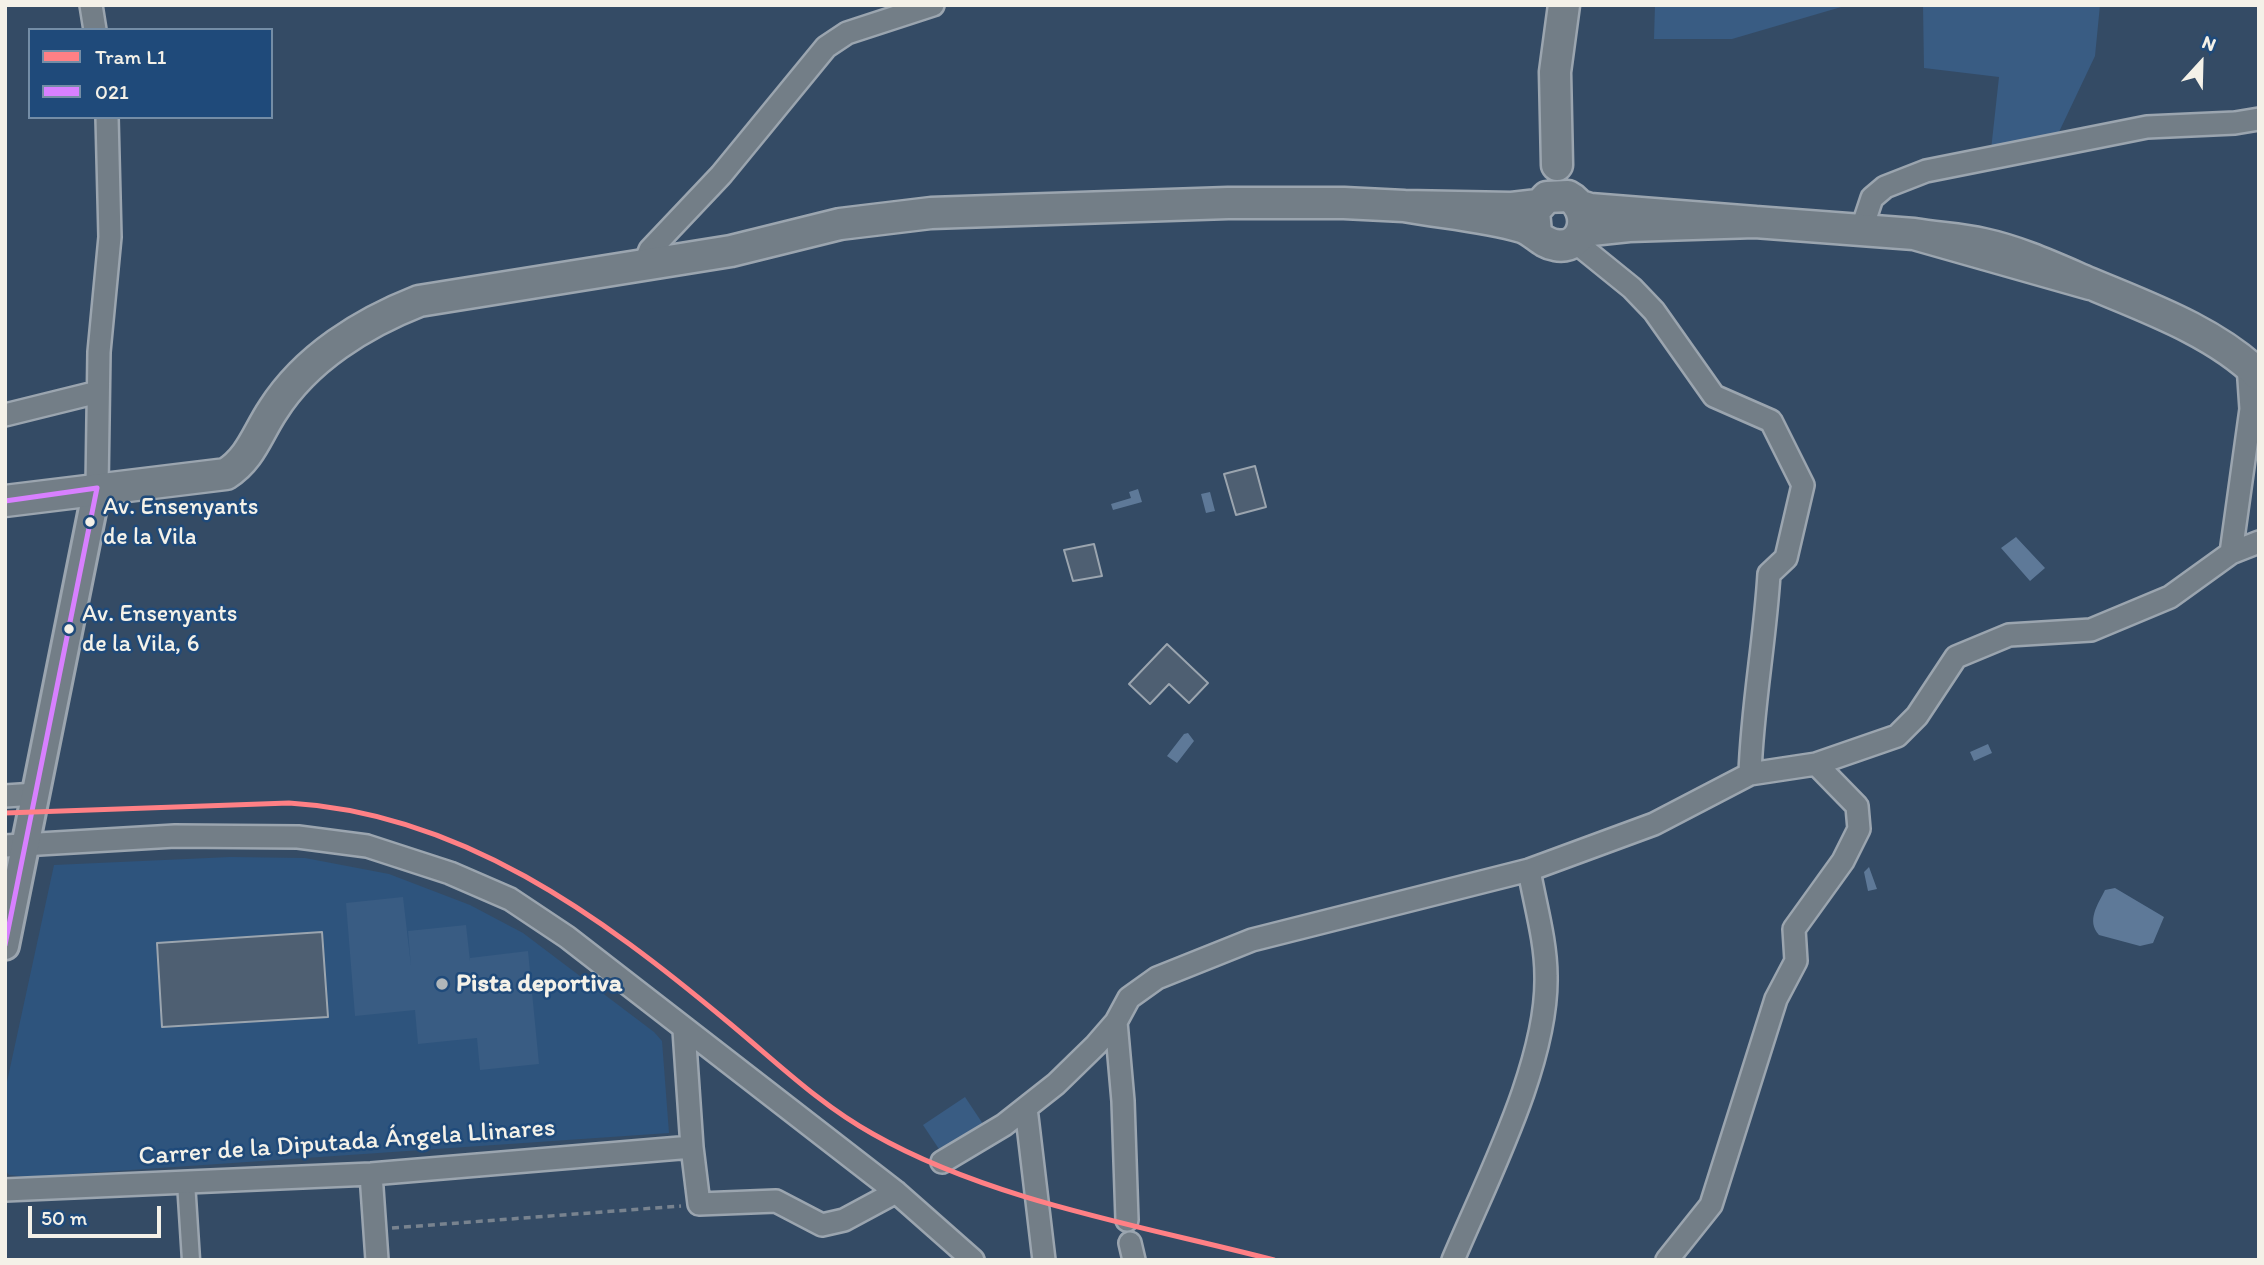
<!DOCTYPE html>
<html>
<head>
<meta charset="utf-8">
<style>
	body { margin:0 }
	#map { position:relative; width:2264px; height:1265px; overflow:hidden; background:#344b65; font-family:Itim,sans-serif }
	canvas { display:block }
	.frame { position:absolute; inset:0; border:7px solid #f4f1e8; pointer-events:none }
	.legend { position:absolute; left:28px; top:28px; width:245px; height:91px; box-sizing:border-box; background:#1f4a7a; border:2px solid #748da6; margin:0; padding:9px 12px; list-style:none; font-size:21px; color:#f4f1e8 }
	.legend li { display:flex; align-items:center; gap:14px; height:35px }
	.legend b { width:35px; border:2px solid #748da6 }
	.north { position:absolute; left:2166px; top:28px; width:70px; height:70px; -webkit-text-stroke:5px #1f4a7a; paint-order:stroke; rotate:22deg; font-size:19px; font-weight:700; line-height:28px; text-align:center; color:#f4f1e8 }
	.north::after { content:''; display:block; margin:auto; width:24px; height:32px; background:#f4f1e8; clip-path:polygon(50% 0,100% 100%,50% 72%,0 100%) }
	.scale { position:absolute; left:28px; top:1206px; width:133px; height:32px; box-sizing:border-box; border:4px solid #f4f1e8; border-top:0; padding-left:9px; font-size:21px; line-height:24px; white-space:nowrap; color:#f4f1e8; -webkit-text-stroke:5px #1f4a7a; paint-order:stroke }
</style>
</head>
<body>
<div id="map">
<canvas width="2264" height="1265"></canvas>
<div class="frame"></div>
<ul class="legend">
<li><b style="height:9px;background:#ff8085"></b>Tram L1</li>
<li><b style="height:9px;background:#d880ff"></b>021</li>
</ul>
<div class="north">N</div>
<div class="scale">50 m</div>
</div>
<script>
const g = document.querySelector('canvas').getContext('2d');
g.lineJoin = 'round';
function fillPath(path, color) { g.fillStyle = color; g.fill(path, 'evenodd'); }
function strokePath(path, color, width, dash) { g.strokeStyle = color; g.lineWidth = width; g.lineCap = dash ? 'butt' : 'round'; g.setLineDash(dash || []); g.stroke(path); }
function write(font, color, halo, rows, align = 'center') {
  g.font = font + ' Itim,sans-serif'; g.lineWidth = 5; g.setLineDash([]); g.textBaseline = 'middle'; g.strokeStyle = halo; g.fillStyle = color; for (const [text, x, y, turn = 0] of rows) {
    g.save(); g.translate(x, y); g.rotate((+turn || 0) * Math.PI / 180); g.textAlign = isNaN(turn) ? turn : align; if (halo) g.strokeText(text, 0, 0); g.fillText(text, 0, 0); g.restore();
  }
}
const built = new Path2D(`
	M230,857L305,858L389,874L470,905L523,933L654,1032L662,1041L669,1133L29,1177L9,1175L5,1170V1091L54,865Z`);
const green = new Path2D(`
	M1655,5H1848L1732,39H1654Z
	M1923,5H2100L2095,56L2058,134L1991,150L1999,77L1924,68Z
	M403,897L411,966L408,931L466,925L470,961V958L528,951L539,1064L480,1070L477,1038L418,1044L415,1010L355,1016L346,903Z
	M965,1097L983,1124L941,1152L923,1125Z`);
const water = new Path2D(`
	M1138,489L1142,502L1113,510L1111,504L1131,498L1129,492Z
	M1210,492L1215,511L1206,513L1201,494Z
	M2016,537L2045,568L2030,581L2001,548Z
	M1188,733L1194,741L1177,763L1167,756L1184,734Z
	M1988,744L1992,753L1974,761L1970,752Z
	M1869,867L1877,889L1868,891L1864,872Z
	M2115,888L2164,917L2153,943L2140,946L2099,935C2086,921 2098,904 2105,890Z`);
const building = new Path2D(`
	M1255,466L1266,507L1236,515L1224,474Z
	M1094,544L1102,576L1073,581L1064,550Z
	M1167,644L1208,683L1189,703L1169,684L1150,704L1129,684Z
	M322,932L328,1017L162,1027L157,943Z`);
const path = new Path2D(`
	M392,1228L681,1206`);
const pedestrian = new Path2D(`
	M186,1182L191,1260`);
const minor = new Path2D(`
	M91,5L95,30
	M1862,228L1872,198L1885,187L1926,171L2147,127L2235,123L2259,119
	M1574,241L1632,288L1654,311L1714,396L1771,421L1803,485L1786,558L1769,574C1765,641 1752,708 1750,774
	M644,265L650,250L721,175L826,47L847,33L933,5
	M5,415L98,392
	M97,488L99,352L110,237L107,117
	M2231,553L2251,409L2248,365L2254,363
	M5,796L36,794
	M5,846L175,836L298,837L367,846L450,873L510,899L567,937L896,1192L973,1260
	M1116,1022L1123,1101L1127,1220
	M1026,1108L1044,1260
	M692,1147L699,1204L776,1201L822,1225L844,1220L896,1192
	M942,1162L1004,1125L1056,1084L1096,1045L1116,1022L1129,998L1157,978L1252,940L1529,870L1654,824L1750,774L1816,764L1897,736L1917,716L1956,657L2009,635L2091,630L2170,597L2231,553L2259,542
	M371,1174L377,1260
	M5,1190L371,1174L692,1147L684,1030
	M1130,1243L1134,1260
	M1453,1260C1487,1179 1548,1063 1546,976C1546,941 1535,904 1529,870
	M1667,1260L1711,1205L1776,999L1796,961L1794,929L1843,861L1859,829L1857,806L1816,764`);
const tertiary = new Path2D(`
	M5,946L97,488`);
const secondary = new Path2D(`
	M1557,165L1555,72L1564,5
	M1581,206L1590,209L1755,222L1629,226L1582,231
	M1755,222L1914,234
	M1536,233L1534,211L1547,197L1568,196C1593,209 1586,251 1555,245C1542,243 1534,231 1522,227C1484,216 1443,213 1404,206L1512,208L1538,205
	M2090,284L1914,234C1937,238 1961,239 1983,244C2020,252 2054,268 2089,283C2146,307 2214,331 2259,375
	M5,501L226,474C251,458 257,434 273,410C306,358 363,323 419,301L731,251L840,224L931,213L1228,203H1344L1404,206`);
const bus1 = new Path2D(`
	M5,501L97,488
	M5,945L97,488`);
const tram1 = new Path2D(`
	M5,813L289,803C461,813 601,916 728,1022C774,1060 820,1105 873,1134C991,1201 1143,1226 1274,1260`);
const markers = [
	[90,522,6,"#f4f1e8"],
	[69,629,6,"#f4f1e8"],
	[442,984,7,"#b1b7ba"]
];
const busNames = [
	["Av. Ensenyants",103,508],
	["de la Vila",103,538],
	["Av. Ensenyants",82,615],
	["de la Vila, 6",82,645]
];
const poiNames = [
	["Pista deportiva",456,984]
];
const streetNames = [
	["Carrer de la Diputada Ángela Llinares",347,1143,-4]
];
fillPath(built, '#2e547d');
fillPath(green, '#395c83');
fillPath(water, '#5e7998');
fillPath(building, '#4e5f72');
strokePath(building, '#9ba5af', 2);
strokePath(pedestrian, '#9ba5af', 21);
strokePath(minor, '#9ba5af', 26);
strokePath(tertiary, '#9ba5af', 32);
strokePath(secondary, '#9ba5af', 35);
strokePath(path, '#78838f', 3.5, [7, 5]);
strokePath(pedestrian, '#737e87', 16);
strokePath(minor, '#737e87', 21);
strokePath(tertiary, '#737e87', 26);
strokePath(secondary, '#737e87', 30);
strokePath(bus1, '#d880ff', 5);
strokePath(tram1, '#ff8085', 5);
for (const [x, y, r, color] of markers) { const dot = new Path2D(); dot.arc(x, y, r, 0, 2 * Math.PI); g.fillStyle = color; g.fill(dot); strokePath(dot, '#1f4a7a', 2.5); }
write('24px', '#f4f1e8', '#1f4a7a', busNames, 'left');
write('bold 26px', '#f4f1e8', '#1f4a7a', poiNames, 'left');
write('26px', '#f4f1e8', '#1f4a7a', streetNames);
</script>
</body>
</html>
